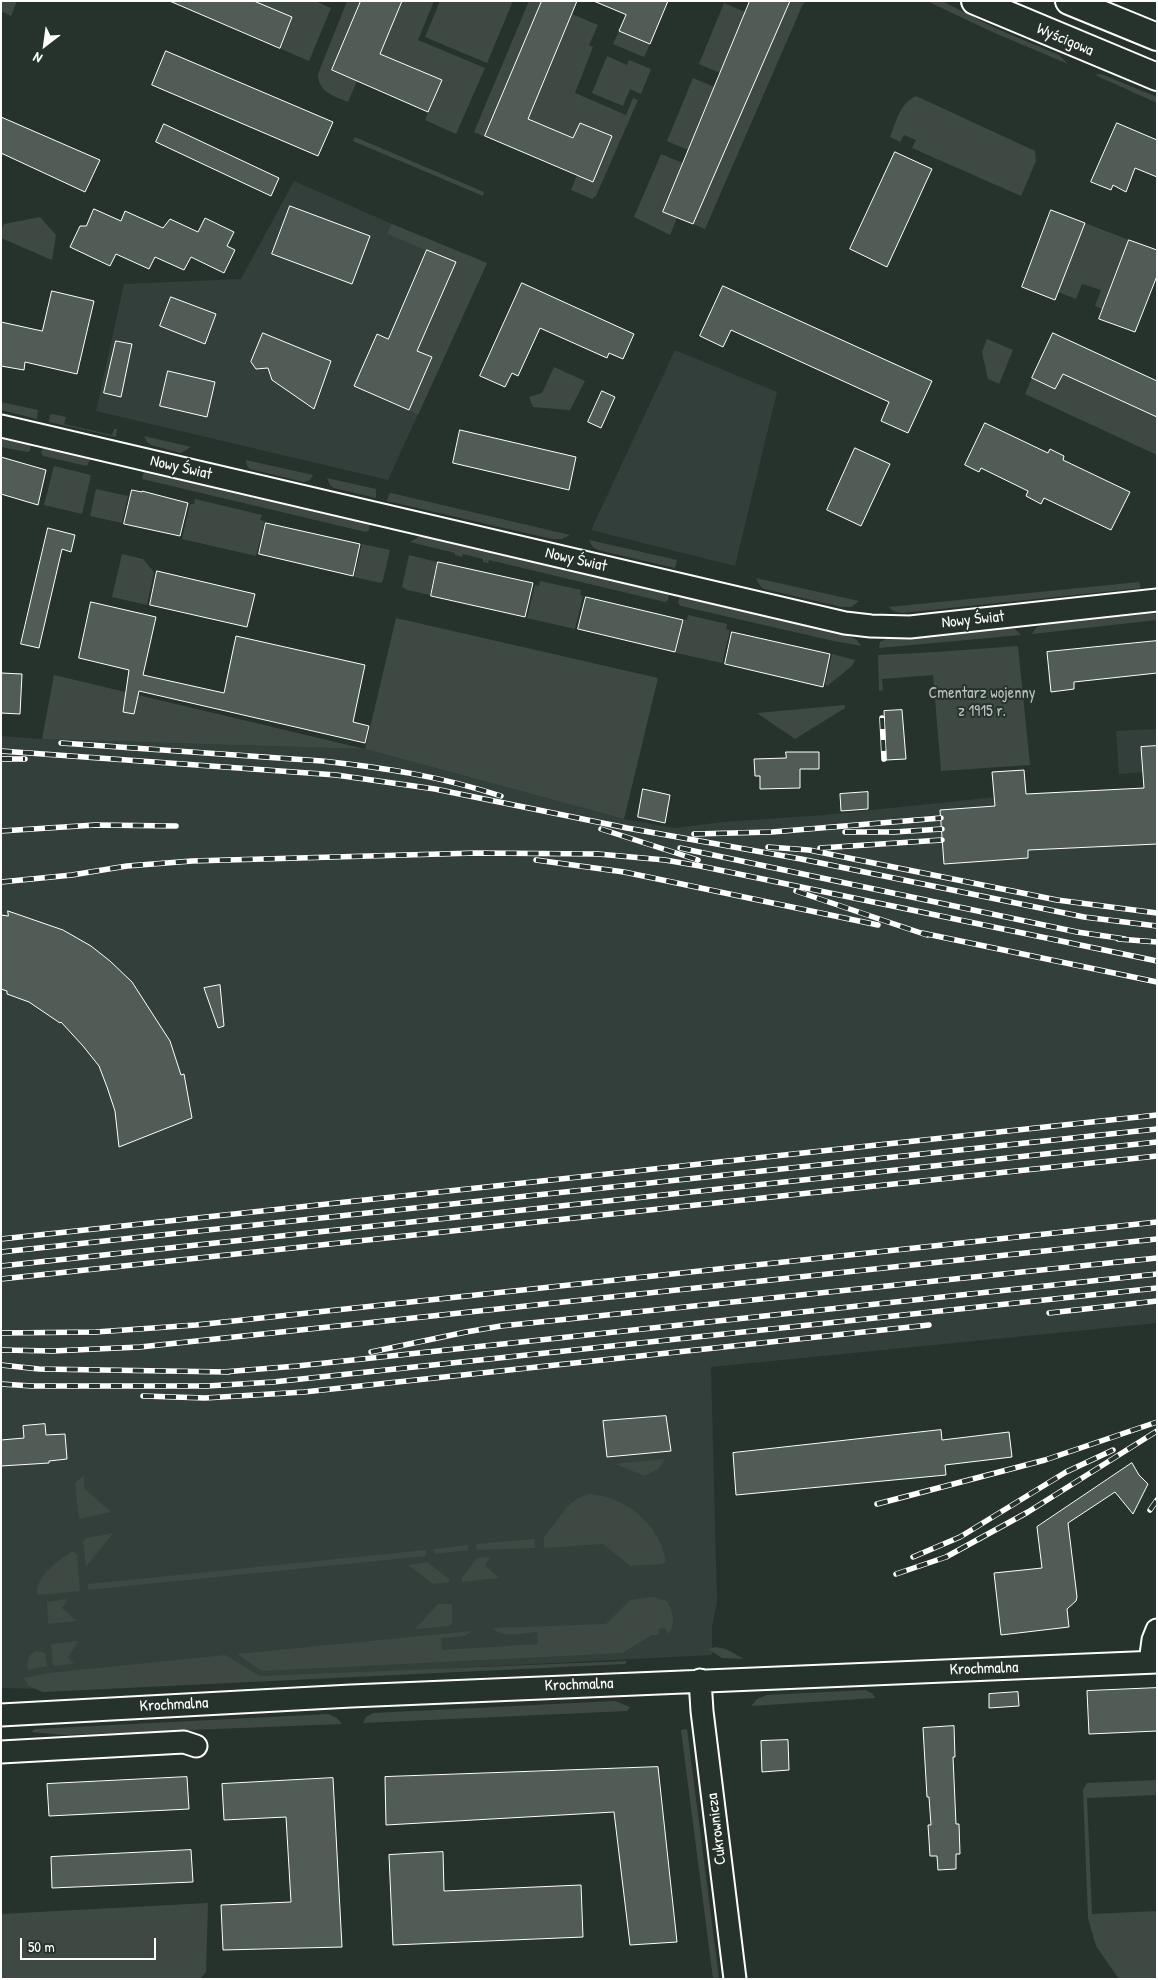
<!DOCTYPE html>
<html>
<head>
<meta charset="utf-8">
<style>
	body { margin:0 }
	#map { position:relative; width:1158px; height:1980px; overflow:hidden; background:#26332d; font-family:"Patrick Hand",sans-serif }
	canvas { display:block }
	.frame { position:absolute; inset:0; border:2px solid #fff; pointer-events:none }
	.north { position:absolute; left:20px; top:20px; width:50px; height:50px; -webkit-text-stroke:4px #26332d; paint-order:stroke; rotate:210deg; font-size:14px; font-weight:700; line-height:20px; text-align:center; color:#fff }
	.north::after { content:''; display:block; margin:auto; width:18px; height:22px; background:#fff; clip-path:polygon(50% 0,100% 100%,50% 72%,0 100%) }
	.scale { position:absolute; left:20px; top:1938px; width:136px; height:22px; box-sizing:border-box; border:2px solid #fff; border-top:0; padding-left:6px; font-size:15px; line-height:18px; white-space:nowrap; color:#fff; -webkit-text-stroke:4px #26332d; paint-order:stroke }
</style>
</head>
<body>
<div id="map">
<canvas width="1158" height="1980"></canvas>
<div class="frame"></div>
<div class="north">N</div>
<div class="scale">50 m</div>
</div>
<script>
const g = document.querySelector('canvas').getContext('2d');
g.lineJoin = 'round';
function fillPath(path, color) { g.fillStyle = color; g.fill(path, 'evenodd'); }
function strokePath(path, color, width, dash) { g.strokeStyle = color; g.lineWidth = width; g.lineCap = dash ? 'butt' : 'round'; g.setLineDash(dash || []); g.stroke(path); }
function write(font, color, halo, rows, align = 'center') {
  g.font = font + ' "Patrick Hand",sans-serif'; g.lineWidth = 4; g.setLineDash([]); g.textBaseline = 'middle'; g.strokeStyle = halo; g.fillStyle = color; for (const [text, x, y, turn = 0] of rows) {
    g.save(); g.translate(x, y); g.rotate((+turn || 0) * Math.PI / 180); g.textAlign = isNaN(turn) ? turn : align; if (halo) g.strokeText(text, 0, 0); g.fillText(text, 0, 0); g.restore();
  }
}
const built = new Path2D(`
	M294,181L392,224L487,263L388,480L96,411L124,284L241,279Z
	M675,350L777,392L735,566L591,530Z
	M1157,729V771L1119,774L1116,731Z
	M1,736L42,739L365,749L624,819L674,828L723,822L824,815L1025,794L1157,787V1323L711,1367L717,1602L712,1627V1655L41,1689L1,1688Z`);
const green = new Path2D(`
	M1,1H17L11,16L1,11Z
	M254,1H315L331,8L309,61L279,48Z
	M347,1H361L332,70L357,81L348,102C334,96 318,92 318,74Z
	M402,1H434L418,40L485,68L456,134L425,120L442,80L380,54Z
	M440,1H513L487,63L425,37Z
	M529,1H542L485,137L474,132Z
	M790,1H805L804,4H803L705,229L693,224Z
	M927,1H942L995,28L1059,55L1068,64L990,31Z
	M724,3L745,12L720,73L699,64Z
	M572,14L598,25L589,45L593,47L575,93L626,115L633,98L638,100L596,196L592,199L571,190L577,175L612,136L580,123L573,138L528,119Z
	M619,31L650,44L644,57L613,44Z
	M607,56L627,65L629,60L651,69L641,94L630,89L623,106L592,93Z
	M1101,74L1157,97V103L1095,75Z
	M693,78L714,87L688,150L667,141Z
	M916,96L1035,151L1036,161L1021,196L912,148L916,140L904,135L900,142L890,137C896,122 900,103 916,96Z
	M355,137L484,192L483,196L353,141Z
	M661,154L683,163L663,212L677,218L670,235L634,217Z
	M40,217L56,235L52,260L1,238V231L4,224Z
	M1085,223L1129,240L1102,309L1095,306L1101,290L1082,284L1076,299L1058,292Z
	M392,224L487,263L418,415L409,410L432,357L417,351L456,263L387,234Z
	M987,339L1013,350L999,384L988,379L982,352Z
	M554,367L585,381L570,410L533,407L529,397L542,393Z
	M1063,374L1157,417V455L1025,394L1032,378L1055,389Z
	M1,402L38,410L37,419L1,410Z
	M52,414L66,417L64,424L112,435L114,429H117L116,437L49,422L50,415Z
	M144,436L191,447L181,453L151,445L147,442Z
	M1,437L31,444L30,451L27,452L1,447Z
	M43,447L90,459L87,466L43,456L41,453Z
	M246,460L313,475L310,480L304,482L250,469L247,466Z
	M54,466L91,475L82,514L44,505Z
	M144,471L370,524L369,530L366,532L142,479Z
	M327,478L376,489V498L334,488L330,485Z
	M96,489L128,496L122,523L90,516Z
	M391,493L570,535L562,539H552L387,501L389,494Z
	M195,499L262,515L260,520L265,521L256,556L182,539L190,504H194Z
	M423,536L669,594L668,600L665,602L489,560L488,563L483,562V559L463,554L462,557L455,555V553L410,542L418,537Z
	M589,540L677,560L675,568L598,550L593,547Z
	M362,544L390,550L383,580L381,583L354,577Z
	M122,554L143,559L154,572L147,605L112,597Z
	M409,555L437,562L430,595L407,590L402,587Z
	M756,578L859,601L851,607H842L764,589L760,586Z
	M540,581L581,590L580,595L583,596L575,629L527,618L535,585L539,586Z
	M1139,582L1141,588L902,613L893,611L889,607Z
	M680,596L847,635L857,640L861,646L829,640L681,606L678,603Z
	M1157,613V620L1032,634L1035,629L1041,625Z
	M688,615L727,624L726,629L730,630L722,663L676,653L684,619L687,620Z
	M396,618L658,678L624,819L365,749L42,739L54,675L365,749Z
	M1003,629H1015L1021,635L879,648L880,642L886,639Z
	M1018,646L1030,765L941,771L933,675L882,679L883,690L879,691L878,655L936,652Z
	M832,654L855,660L852,666L827,686L825,684Z
	M845,705V708L795,739L757,713Z
	M665,1459L658,1469L645,1476L615,1464Z
	M84,1475V1488L111,1512L79,1519L75,1483Z
	M589,1494C626,1496 661,1526 666,1562L662,1564L630,1566L603,1544L544,1548V1537L568,1506L578,1498Z
	M113,1533L86,1567L83,1541L87,1538Z
	M534,1539L535,1548L477,1550L476,1544Z
	M468,1545V1550L435,1554L434,1549Z
	M426,1550V1556L88,1590V1584Z
	M71,1552H74L77,1555L80,1591L38,1595C32,1580 60,1559 71,1552Z
	M491,1557L485,1565L499,1578L462,1582V1578L477,1558Z
	M427,1562L449,1579V1582L433,1584L408,1565Z
	M653,1597L667,1601C673,1610 677,1627 667,1634L666,1628L659,1629V1635H652L622,1653L262,1671L237,1654L472,1631L465,1636L441,1638L442,1650L538,1644L537,1632C524,1633 502,1639 493,1628L606,1624L630,1600Z
	M68,1599L62,1608L77,1621L48,1624L47,1602Z
	M438,1604H452V1624L449,1626L415,1629Z
	M78,1641L68,1658L74,1664L53,1666L51,1644Z
	M716,1647L726,1649L744,1659L722,1658L708,1649Z
	M37,1651L45,1653L47,1666L28,1670L27,1664L30,1655Z
	M225,1655L260,1676L627,1661L625,1664L43,1692L29,1686L24,1678L49,1673Z
	M865,1690L872,1693L875,1698L751,1706L757,1699L767,1695Z
	M615,1701L630,1707L627,1711L363,1723L366,1717L373,1713Z
	M328,1714L337,1718L342,1724L64,1735L31,1732L35,1729Z
	M687,1729L719,1978V1979H713L681,1730Z
	M1157,1780V1795L1087,1798L1092,1914L1157,1911V1979H1119L1096,1946L1088,1918L1083,1790L1087,1783Z
	M208,1903L206,1972L200,1979H1V1914Z`);
const building = new Path2D(`
	M170,1H254L292,17L280,48Z
	M361,1H402L380,54L442,80L428,112L332,70Z
	M542,1H577L528,119L573,138L580,123L612,136L593,182L485,136Z
	M594,1H668L650,44L619,31L626,15Z
	M750,1H790L693,224L663,212Z
	M166,51L333,122L318,156L152,85Z
	M1,117L100,160L85,192L1,153Z
	M1117,123L1157,140V177L1135,168L1126,192L1113,185L1111,190L1091,182Z
	M164,124L279,178L271,196L156,142Z
	M895,152L932,169L887,267L850,249Z
	M290,206L370,236L352,284L272,254Z
	M94,209L121,221L125,211L163,228L170,219L198,232L205,218L234,232L227,246L235,250L224,273L191,257L184,270L155,257L149,269L116,254L110,266L70,247L80,226H86Z
	M1051,210L1085,223L1055,300L1022,287Z
	M1129,240L1157,250V276L1135,332L1099,319Z
	M427,250L456,262L417,351L432,357L409,410L354,386L377,334L388,339Z
	M522,283L634,334L623,359L609,353L607,358L540,328L518,376L512,373L505,387L480,376Z
	M723,286L932,381L908,433L881,421L889,402L731,330L723,347L700,336Z
	M52,291L94,301L77,374L25,362L24,370L1,366V322L42,331Z
	M171,297L216,314L205,344L160,326Z
	M263,333L331,361L314,409L272,380L268,368L256,369L251,362Z
	M1053,333L1157,381V417L1063,374L1055,389L1032,378Z
	M116,341L132,344L121,397L104,393Z
	M168,371L215,382L207,417L160,406Z
	M602,391L615,397L601,428L588,422Z
	M985,423L1048,453L1050,449L1064,456L1063,460L1130,492L1111,530L1044,498L1041,504L1026,496L1028,491L981,468L979,472L965,465Z
	M460,430L576,457L569,490L453,463Z
	M855,448L890,464L861,526L827,510Z
	M1,457L46,470L38,505L1,494Z
	M132,490L142,492V491L188,503L180,536L124,524Z
	M266,523L360,544L353,576L259,554Z
	M48,528L75,535L71,552L62,549L39,648L21,644Z
	M438,562L533,583L525,617L431,596Z
	M157,571L255,594L247,627L150,605Z
	M586,597L683,620L675,652L578,629Z
	M91,602L156,617L143,675L224,693L236,636L365,665L353,722L369,726L365,743L139,691L134,714L123,712L129,670L79,658Z
	M732,632L830,654L823,687L725,664Z
	M1157,641V673L1074,682V689L1051,692L1047,652Z
	M1,673L22,674L20,714L1,713Z
	M902,710L906,759L886,760L884,711Z
	M1157,746V844L1028,850V858L944,864L940,810L995,806L992,772L1024,770L1026,794L1144,788L1141,747Z
	M786,752H819V769H800V788L760,789V776H755L754,759L786,758Z
	M643,789L670,795L665,823L638,817Z
	M868,792V809L841,811L840,794Z
	M8,911L63,930L91,946L110,961L132,982L170,1041L181,1075L184,1074L192,1118L119,1147L115,1111L107,1087L99,1066L83,1046L61,1022L60,1023L29,1002L7,994V991L1,989V915L8,916Z
	M220,985L224,1026L218,1028L204,988Z
	M666,1416L671,1451L607,1457L603,1421Z
	M45,1424L46,1435L65,1434L67,1459L49,1461V1463L1,1466V1440L24,1438L23,1426Z
	M941,1430L942,1440L1009,1432L1012,1457L945,1465L946,1475L736,1495L733,1453Z
	M1132,1463L1139,1475L1148,1484L1133,1514L1115,1492L1068,1523L1077,1597L1076,1601L1067,1609L1069,1627L1001,1635L994,1573L1042,1568L1037,1527Z
	M1157,1688V1731L1089,1734L1087,1691Z
	M1018,1692L1019,1706L989,1708V1694Z
	M954,1726L955,1757H953L956,1824H959L960,1854H956V1869L938,1870L937,1856H930L928,1825H931L929,1797H927L923,1728Z
	M788,1740L789,1770L762,1772L761,1741Z
	M658,1767L677,1942L630,1945L614,1812L386,1825L385,1777Z
	M187,1777L189,1809L49,1816L47,1784Z
	M333,1778L342,1947L223,1950L221,1905L291,1902L286,1817L224,1820L222,1784Z
	M191,1850L193,1882L52,1888L51,1857Z
	M443,1852L444,1891L581,1885L583,1937L393,1945L389,1855Z`);
const minor = new Path2D(`
	M1,426L845,623L871,626L910,627L1157,600
	M1150,1662L1153,1640L1157,1630
	M700,1680L702,1711L735,1979
	M1,1715L351,1696L1157,1662
	M1,1752L184,1742L196,1746`);
const major = new Path2D(`
	M975,1L1157,77
	M1069,1L1157,37`);
const rail = new Path2D(`
	M882,718L884,759
	M61,743L322,761C386,768 439,776 501,796
	M1,751L336,775L435,789L627,828L801,859L1084,917L1157,926
	M1,759H25
	M601,829L698,860
	M1,831L95,825L176,826
	M845,832H894L942,829
	M694,834L772,832L941,818
	M768,847L809,850L1057,900L1157,913
	M680,848L1077,932L1125,939
	M820,848L942,840
	M536,860L624,872L878,925
	M1,882L72,875L127,866L192,861L476,853L598,854L665,860L700,866L1157,961
	M796,891L927,935
	M922,933L1157,982
	M1118,939L1157,942
	M1,1239L1157,1115
	M1,1252L1157,1129
	M1,1266L1157,1142
	M1,1279L1157,1156
	M1049,1313L1157,1301
	M1,1333L96,1332L196,1325L1157,1222
	M1,1350L53,1351L140,1347L1157,1239
	M371,1352L466,1332L501,1326L1157,1258
	M1,1365L39,1369L229,1372
	M223,1372L297,1366L1157,1274
	M1,1384L32,1386H207L273,1382L1157,1288
	M143,1396L205,1398L304,1392L929,1325
	M877,1504L1045,1460L1157,1422
	M1150,1510L1157,1500
	M913,1557L960,1537L1066,1472L1113,1450
	M896,1574L946,1557L1028,1512L1157,1431`);
const streetNames = [
	["Wyścigowa",1065,40,23],
	["Nowy Świat",181,468,13],
	["Nowy Świat",576,560,13],
	["Nowy Świat",973,620,-6],
	["Krochmalna",984,1669,-2],
	["Krochmalna",579,1685,-2],
	["Krochmalna",174,1705,-3],
	["Cukrownicza",717,1829,-97]
];
const parkNames = [
	["Cmentarz wojenny",982,694],
	["z 1915 r.",982,712]
];
fillPath(built, '#333f3a');
fillPath(green, '#3e4944');
fillPath(building, '#515c57');
strokePath(building, '#fff', 1);
strokePath(minor, '#fff', 25);
strokePath(major, '#fff', 30);
strokePath(minor, '#26332d', 21);
strokePath(major, '#26332d', 26);
strokePath(rail, '#fff', 5.5);
strokePath(rail, '#26332d', 4, [11]);
write('16px', '#fff', '#26332d', streetNames);
write('16px', '#bbbfbe', '#26332d', parkNames);
</script>
</body>
</html>
